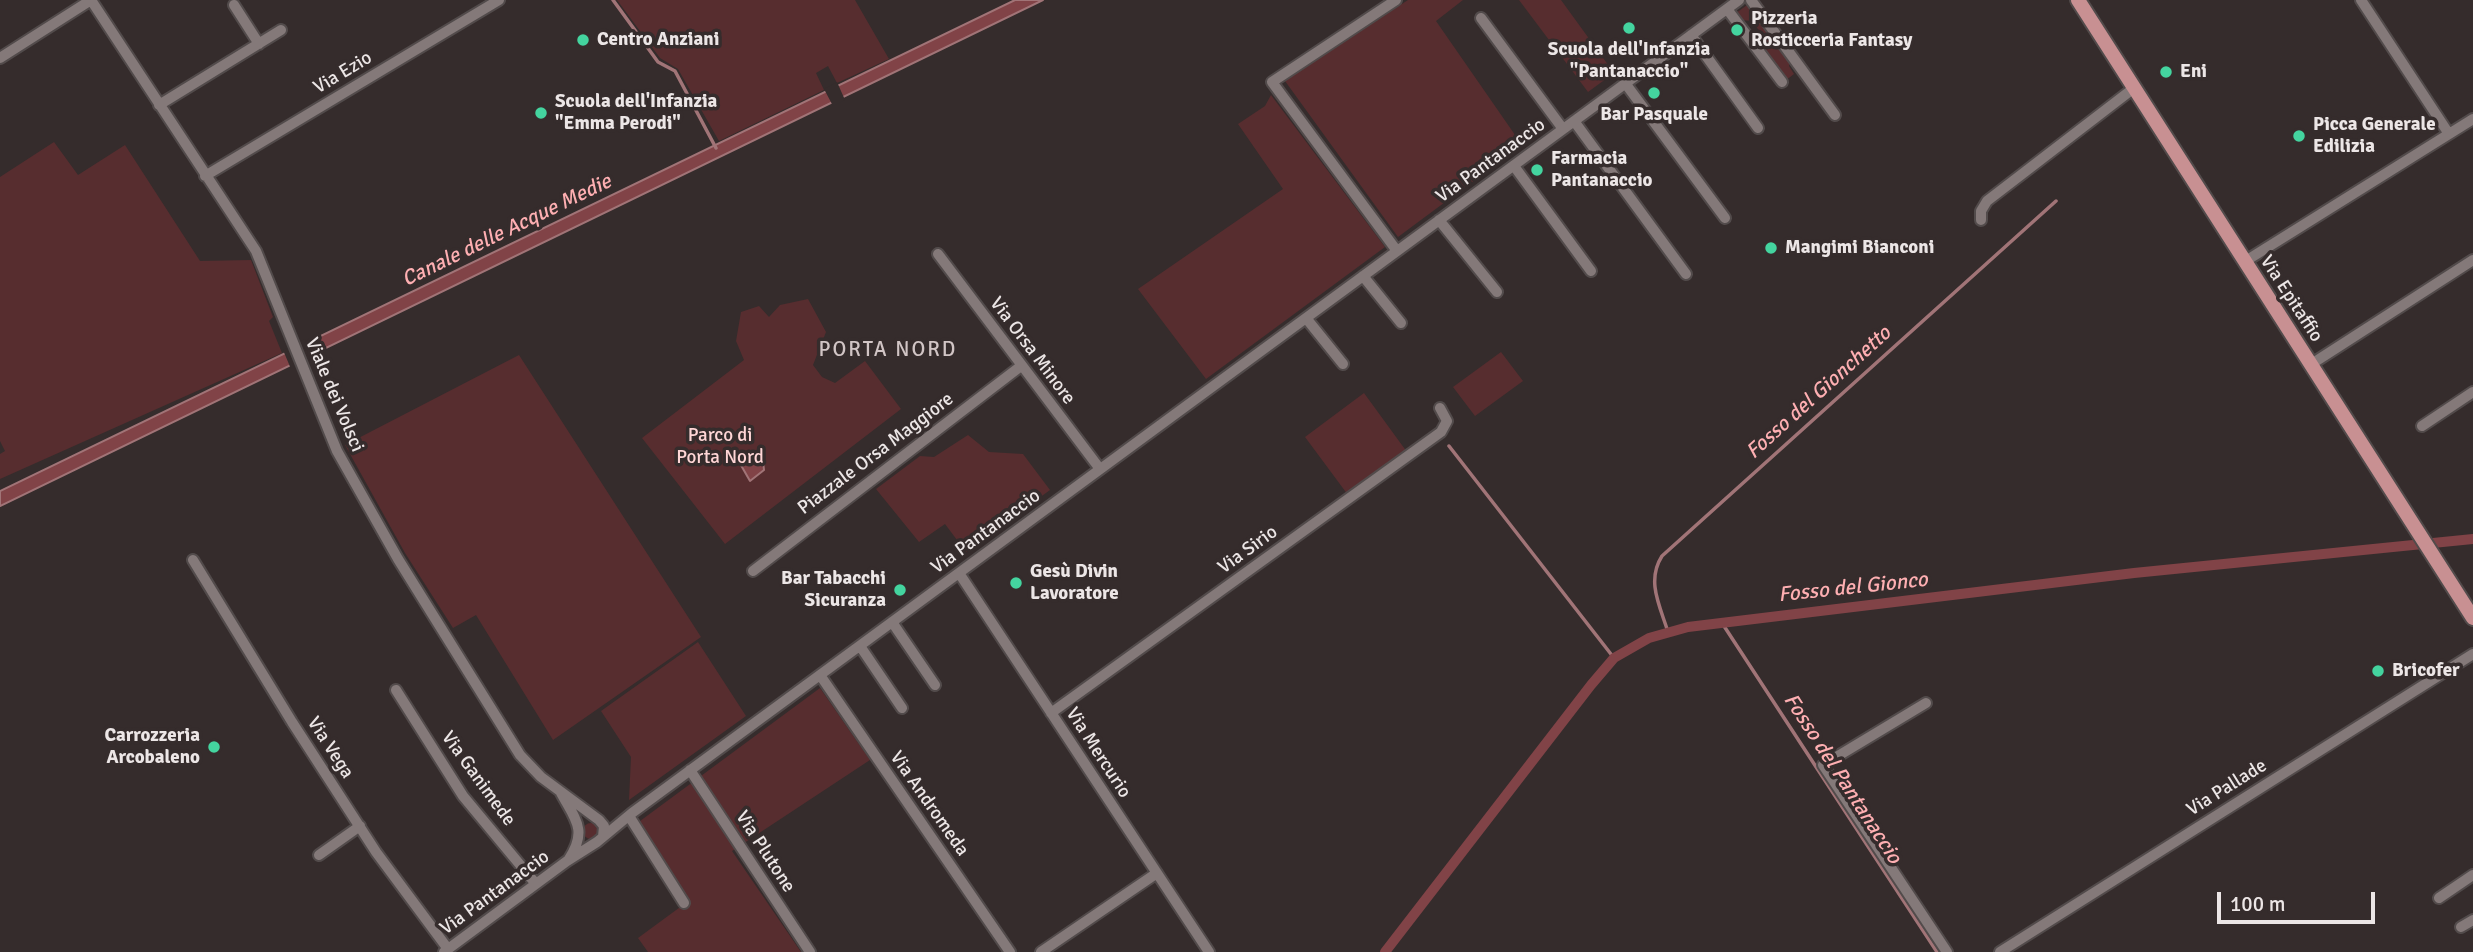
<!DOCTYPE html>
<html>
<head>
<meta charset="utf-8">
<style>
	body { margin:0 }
	#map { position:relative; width:2473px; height:952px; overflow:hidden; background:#352c2c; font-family:Signika,sans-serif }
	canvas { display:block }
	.scale { position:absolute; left:2217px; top:892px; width:158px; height:32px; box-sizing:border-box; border:4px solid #ece6e6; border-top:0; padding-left:9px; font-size:21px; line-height:24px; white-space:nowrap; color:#ece6e6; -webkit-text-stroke:5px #352c2c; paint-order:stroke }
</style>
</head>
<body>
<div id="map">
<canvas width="2473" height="952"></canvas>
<div class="scale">100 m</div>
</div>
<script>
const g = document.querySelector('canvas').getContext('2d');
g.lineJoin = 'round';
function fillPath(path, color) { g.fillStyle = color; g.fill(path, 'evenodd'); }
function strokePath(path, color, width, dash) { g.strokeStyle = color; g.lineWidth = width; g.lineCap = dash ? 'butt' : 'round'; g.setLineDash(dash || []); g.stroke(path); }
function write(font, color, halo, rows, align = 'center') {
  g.font = font + ' Signika,sans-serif'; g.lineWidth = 7; g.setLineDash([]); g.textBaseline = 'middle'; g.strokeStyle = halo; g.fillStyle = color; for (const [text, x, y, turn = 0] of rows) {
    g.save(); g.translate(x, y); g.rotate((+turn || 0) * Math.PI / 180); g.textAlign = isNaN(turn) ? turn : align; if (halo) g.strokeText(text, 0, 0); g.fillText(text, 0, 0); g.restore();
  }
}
const green = new Path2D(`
	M617,0H855L889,59L837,83L828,66L816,73L824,90L719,141L678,69L660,58Z
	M1408,0H1463L1436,21L1522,145L1398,237L1285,81Z
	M1519,0H1561L1614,73L1588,92Z
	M1750,3L1765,25V29L1790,62L1789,66L1794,74L1785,81L1764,52L1766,40L1752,21L1741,20L1736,13Z
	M1271,95L1385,247L1206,379L1138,289L1283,189L1238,124L1265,106Z
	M54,142L78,175L125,145L200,261L251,260L273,317L269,321L282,353L0,479V454L5,451L0,441V177Z
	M808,299L826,332L813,365L822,377L835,383L865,361L901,409L725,544L642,438L744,360L736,341L741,312L759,306L769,317L780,305Z
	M1501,352L1523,381L1475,416L1453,387Z
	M519,355L701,637L553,740L476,615L453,628L405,553L345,445Z
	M1364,393L1407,452L1348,495L1305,437Z
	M968,435L989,452L1023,454L1050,490L966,552L945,524L919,542L876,489L920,456L934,457Z
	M698,642L746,716L629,800L631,757L601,711Z
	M820,688L870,760L732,851L801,952H648L638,938L687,902L636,824Z
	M583 831a8 8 0 1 1 16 0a8 8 0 1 1-16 0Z`);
const water = new Path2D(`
	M1015,0H1043L0,506V491Z
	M758,456L763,461L764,470L750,481L738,460Z`);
const pier = new Path2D(`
	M837,82L845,100L833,106L824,89Z
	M305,339L313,358L291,369L283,350Z`);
const stream = new Path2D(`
	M613,0L658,62L675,71L716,148
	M1449,446L1614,658
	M1722,623L1937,952
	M1668,632C1660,606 1646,581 1662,556L2056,201`);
const canal = new Path2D(`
	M1385,952L1591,685L1614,658L1649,638L1688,627L2134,573L2473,539`);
const minor = new Path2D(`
	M91,0L256,251L337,451L398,559L520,755L541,777L599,820L604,826L603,837
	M1396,0L1272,82L1397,251
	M1751,0L1835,115
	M2361,0L2449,134
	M234,5L259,44
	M1727,9L1782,82
	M1481,18L1563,129
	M1691,35L1758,128
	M0,58L91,0
	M1625,83L1725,218
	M159,105L281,30
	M1574,121L1686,274
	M1514,166L1591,271
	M205,176L499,0
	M1439,220L1497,292
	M1981,220V211L1987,201L2134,88
	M938,254L1100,469
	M2244,262L2473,119
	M1363,276L1401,323
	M1306,318L1343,364
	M2310,365L2473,260
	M2422,426L2473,392
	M193,560L292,722L376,852L448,949
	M753,571L1021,366
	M959,573L1209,952
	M892,622L935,685
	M860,646L902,708
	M820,675L1010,952
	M396,690L463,796L536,884
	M1926,703L1823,765L1947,952
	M1051,713L1441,432L1447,421L1440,408
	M690,770L810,952
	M561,793C575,819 588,830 569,859
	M629,816L684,903
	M319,855L360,826
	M2439,898L2473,875
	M2461,927L2473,920
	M444,952L567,861L597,842L632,813L1739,0
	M1041,952L1157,873
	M2000,952L2473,654`);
const major = new Path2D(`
	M2078,0L2473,618`);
const markers = [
	[1629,28,7,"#44d49f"],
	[1737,30,7,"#44d49f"],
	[583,40,7,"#44d49f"],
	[2166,72,7,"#44d49f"],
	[1654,93,7,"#44d49f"],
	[541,113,7,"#44d49f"],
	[2299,136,7,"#44d49f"],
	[1537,170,7,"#44d49f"],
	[1771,248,7,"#44d49f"],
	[1016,583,7,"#44d49f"],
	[900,590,7,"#44d49f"],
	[2378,671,7,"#44d49f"],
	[214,747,7,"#44d49f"]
];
const poiNames = [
	["Pizzeria",1751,19],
	["Rosticceria Fantasy",1751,41],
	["Centro Anziani",597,40],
	["Scuola dell'Infanzia",1629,50,"center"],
	["\"Pantanaccio\"",1629,72,"center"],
	["Eni",2180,72],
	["Scuola dell'Infanzia",555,102],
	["\"Emma Perodi\"",555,124],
	["Bar Pasquale",1654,115,"center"],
	["Picca Generale",2313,125],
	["Edilizia",2313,147],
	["Farmacia",1551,159],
	["Pantanaccio",1551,181],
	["Mangimi Bianconi",1785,248],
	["Gesù Divin",1030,572],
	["Lavoratore",1030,594],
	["Bar Tabacchi",886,579,"right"],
	["Sicuranza",886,601,"right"],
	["Bricofer",2392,671],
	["Carrozzeria",200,736,"right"],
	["Arcobaleno",200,758,"right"]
];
const streetNames = [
	["Via Ezio",343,73,-31],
	["Via Pantanaccio",1491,161,-36],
	["Via Epitaffio",2291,299,57],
	["Via Orsa Minore",1032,351,53],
	["Viale dei Volsci",334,395,67],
	["Piazzale Orsa Maggiore",876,454,-37],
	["Via Pantanaccio",986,532,-36],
	["Via Sirio",1248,550,-36],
	["Via Vega",330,748,57],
	["Via Mercurio",1098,753,57],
	["Via Ganimede",478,779,54],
	["Via Pallade",2227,788,-32],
	["Via Andromeda",929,804,55],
	["Via Plutone",765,852,57],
	["Via Pantanaccio",495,893,-36]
];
const parkNames = [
	["Parco di",720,436],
	["Porta Nord",720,458]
];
const waterNames = [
	["Canale delle Acque Medie",507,231,-26],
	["Fosso del Gionchetto",1819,393,-42],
	["Fosso del Gionco",1853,588,-6],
	["Fosso del Pantanaccio",1842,779,57]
];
const neighbourhoodNames = [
	["PORTA NORD",888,350]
];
fillPath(green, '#572d2f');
fillPath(water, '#814347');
strokePath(water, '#a17477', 2);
fillPath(pier, '#352c2c');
strokePath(stream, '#a17477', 3.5);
strokePath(canal, '#814347', 10);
strokePath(minor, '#524b4b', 14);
strokePath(major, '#524b4b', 18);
strokePath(minor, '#847979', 10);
strokePath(major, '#c89092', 14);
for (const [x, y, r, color] of markers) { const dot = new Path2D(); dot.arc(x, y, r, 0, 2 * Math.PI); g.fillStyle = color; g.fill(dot); strokePath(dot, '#352c2c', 2.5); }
write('bold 19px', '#ece6e6', '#352c2c', poiNames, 'left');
write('19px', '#ece6e6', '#352c2c', streetNames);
write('19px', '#ffd6d6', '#352c2c', parkNames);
write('italic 21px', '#feafb2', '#352c2c', waterNames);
g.letterSpacing = '2px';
write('21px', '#d1c5c5', '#352c2c', neighbourhoodNames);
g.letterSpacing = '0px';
</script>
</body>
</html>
